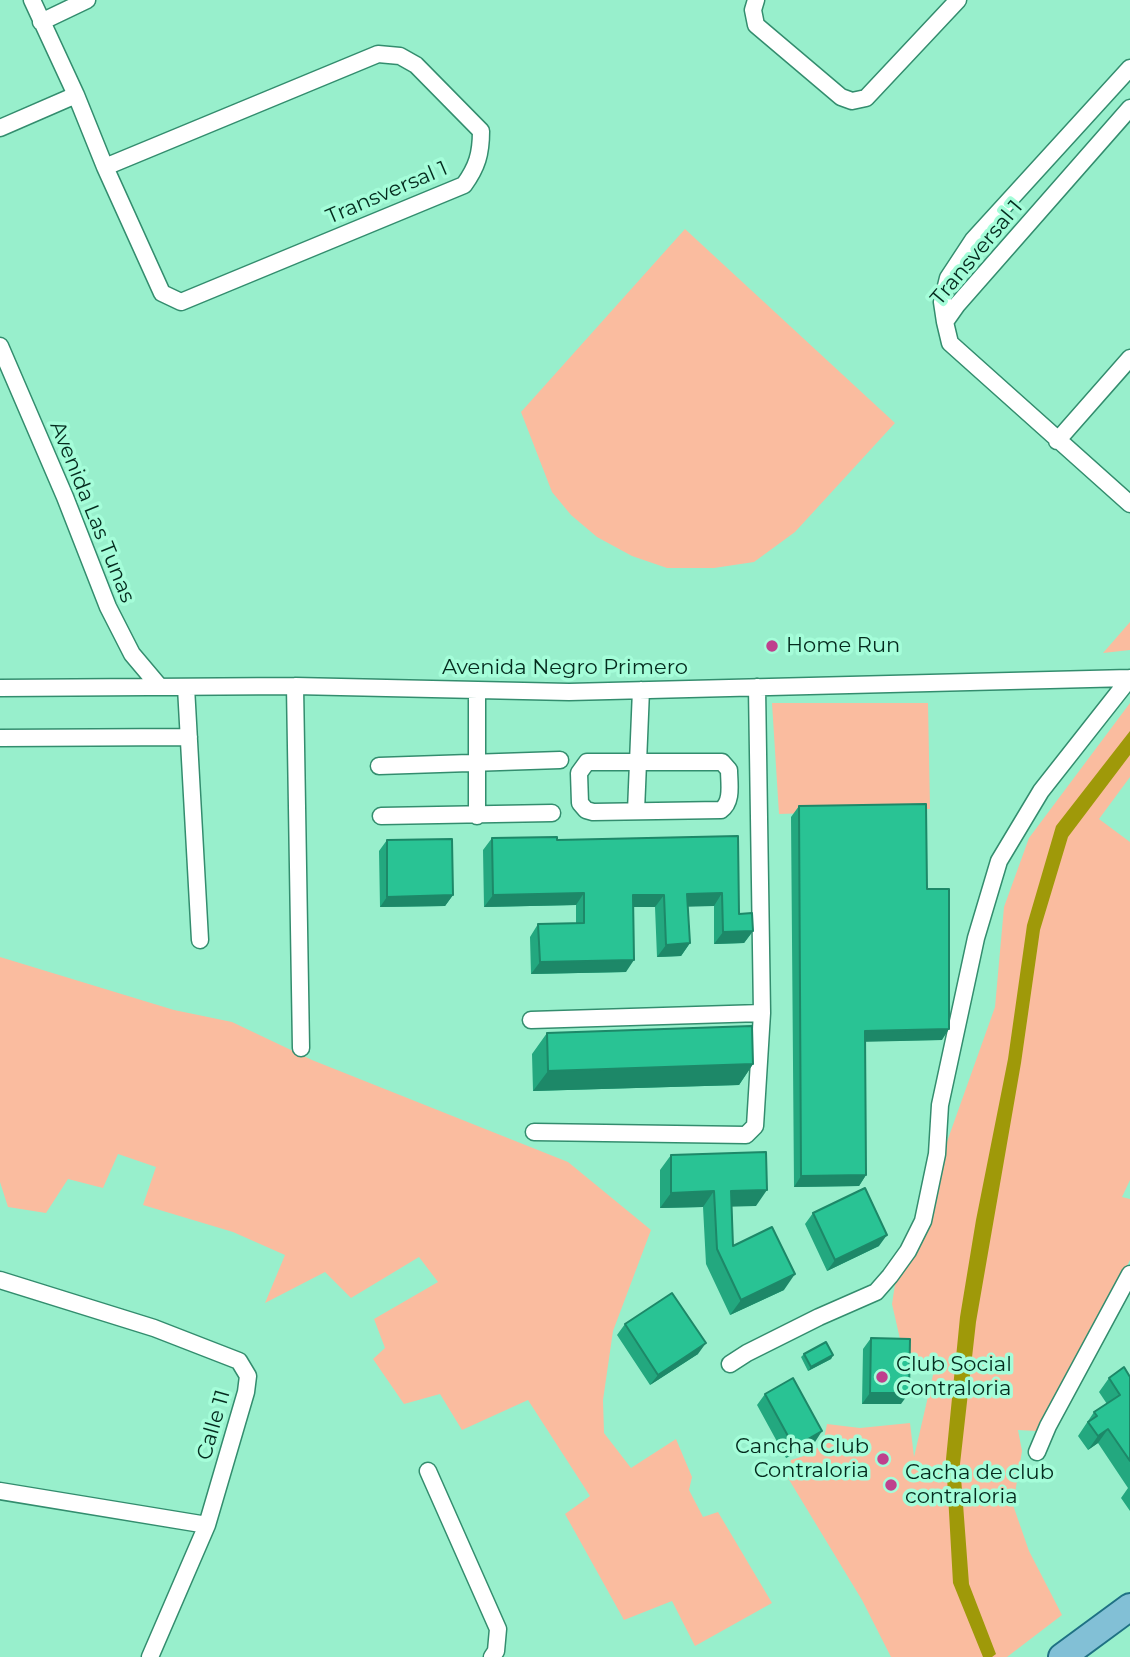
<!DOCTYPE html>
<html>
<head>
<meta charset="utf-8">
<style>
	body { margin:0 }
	canvas { display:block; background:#98efcc }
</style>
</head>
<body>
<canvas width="1130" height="1657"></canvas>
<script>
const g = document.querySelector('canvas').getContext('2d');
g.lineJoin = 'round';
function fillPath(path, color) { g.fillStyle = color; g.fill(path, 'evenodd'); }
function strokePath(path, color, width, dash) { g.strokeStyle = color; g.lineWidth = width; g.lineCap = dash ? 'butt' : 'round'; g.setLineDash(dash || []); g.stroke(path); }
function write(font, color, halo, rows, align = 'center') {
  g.font = font + ' Montserrat,sans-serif'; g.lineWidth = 7; g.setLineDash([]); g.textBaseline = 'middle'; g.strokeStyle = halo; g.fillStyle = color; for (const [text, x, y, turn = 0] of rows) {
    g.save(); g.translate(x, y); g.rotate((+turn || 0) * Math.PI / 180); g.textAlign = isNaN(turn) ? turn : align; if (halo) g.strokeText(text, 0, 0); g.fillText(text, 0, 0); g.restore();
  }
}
const green = new Path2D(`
	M685,229L895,423L795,532L754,562L714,568H667L632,556L597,537L571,515L552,492L521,412Z
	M1130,622V650L1103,653Z
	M772,703H928L930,809L779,814Z
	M1130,703V777L1099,819L1130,842V1180L1122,1197L1130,1199V1260L1096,1329L1036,1431L1018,1430L1022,1451L1013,1505L1029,1551L1062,1615L1007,1657H891L862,1600L788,1478L791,1460L807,1455L823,1444L827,1424L860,1428L910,1423L914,1457L936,1362L914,1357L900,1339L892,1304L898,1265L943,1153L995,1007L1004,907L1029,838Z
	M0,957L174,1010L232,1022L312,1060L568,1162L651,1230L613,1331L603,1400L604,1433L631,1468L676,1439L692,1477L689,1490L703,1517L718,1512L772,1603L695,1646L672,1601L624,1620L565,1514L590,1496L528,1400L462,1430L440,1394L404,1404L373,1359L385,1348L374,1319L438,1282L419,1257L351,1298L325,1272L265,1303L285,1255L233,1232L143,1205L156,1167L118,1154L103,1188L68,1179L46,1213L8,1207L0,1182Z`);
const water = new Path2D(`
	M1130,731V755L1068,837L1040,930L1021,1063L976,1322L960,1464L969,1584L996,1654L992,1657H983L953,1583L946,1459L960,1317L976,1220L1008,1059L1027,925L1056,826Z`);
const street = new Path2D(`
	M32,0L76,95L105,167L162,293L181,302L464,185C477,167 481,154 481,131L416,65L400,56L378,54L105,167
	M756,0L753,10L756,25L841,97L852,101L866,98L958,0
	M41,22L87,0
	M1130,108L957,305L945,322L950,343L1130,504
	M0,128L76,95
	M945,322L942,302L948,278L973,240L1130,68
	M0,346L65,497L108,607L132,654L159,686
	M1057,441L1130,358
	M295,686L301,1048
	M186,687L200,940
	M0,688L295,686L569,692L1130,678
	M0,738L189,737
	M587,762H722L729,770C729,783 733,802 721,810L593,812L586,810L580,803L579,773Z
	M379,766L560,760
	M636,811L641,690
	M381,816L552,813
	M477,816V690
	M531,1020L762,1013
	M534,1132L746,1135L755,1126L762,1013L757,687
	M0,1280L154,1328L239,1361L248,1376L246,1392L207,1525L150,1657
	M730,1364L747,1353L819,1317L876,1292L890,1276L908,1251L923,1221L937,1154L940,1105L976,938L999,861L1041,791L1130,678
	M1037,1452L1048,1426L1130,1274
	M428,1471L498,1629L496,1651L492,1657
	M0,1491L207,1525`);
const primary = new Path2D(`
	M1062,1657L1130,1607`);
const wall = new Path2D(`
	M799,806L927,889L942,1040L865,1041L866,1175L859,1186L794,1187L791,817Z
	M738,836L739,914L753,931L744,943L714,944V906H688L690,943L681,956L657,957L655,907H633L626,972L531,974L530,937L538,924L576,923V905L484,907L483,850L492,838L557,840Z
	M387,840L453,895L445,906L380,907L379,851Z
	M547,1033L753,1064L739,1085L533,1091L532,1054Z
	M671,1155L756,1206H732L733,1246L784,1290L730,1315L706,1264L703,1207L660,1208V1170Z
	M813,1213L879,1246L827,1271L805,1224Z
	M625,1324L698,1354L650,1385L617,1335Z
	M871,1338L901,1404H862L863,1349Z
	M804,1354L833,1355L831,1359L808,1371L801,1357Z
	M1130,1377V1511L1121,1498L1128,1488L1098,1443L1088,1450L1078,1436L1094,1412L1107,1404L1099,1392L1109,1378Z
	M765,1394L815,1442L786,1458L757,1405Z`);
const shadedWall = new Path2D(`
	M584,893L576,905L484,907L493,895Z
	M722,893L714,906L678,907L687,894Z
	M453,895L445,906L380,907L387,897Z
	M633,895H664L655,907H624Z
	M753,931L744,943L714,944L723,932Z
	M690,943L681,956L657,957L666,945Z
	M634,960L626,972L531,974L540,962Z
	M949,1029L942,1040L858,1042L865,1031Z
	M753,1064L739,1085L533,1091L548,1071Z
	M866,1175L859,1186L794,1187L801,1176Z
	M767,1190L756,1206L720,1207L731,1191Z
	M714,1191L703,1207L660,1208L671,1193Z
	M887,1235L879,1246L827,1271L835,1260Z
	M795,1274L784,1290L730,1315L741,1300Z
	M706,1343L698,1354L650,1385L658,1375Z
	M833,1355L831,1359L808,1371L811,1367Z
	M870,1393H909L901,1404H862Z
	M1108,1429L1098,1443L1088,1450L1098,1436Z
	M822,1431L815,1442L786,1458L794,1447Z`);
const building = new Path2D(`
	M926,804L927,889H949V1029L865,1031L866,1175L801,1176L799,806Z
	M738,836L739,914L752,913L753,931L723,932L722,893L687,894L690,943L666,945L664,895H633L634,960L540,962L538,924L584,923V893L493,895L492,838L557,837V840Z
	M452,839L453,895L387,897V840Z
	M752,1026L753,1064L548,1071L547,1033Z
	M766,1152L767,1190L731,1191L733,1246L772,1227L795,1274L741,1300L717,1249L714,1191L671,1193V1155Z
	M865,1188L887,1235L835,1260L813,1213Z
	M672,1293L706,1343L658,1375L625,1324Z
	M871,1338L910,1339L909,1393H870Z
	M826,1342L833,1355L811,1367L804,1354Z
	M1124,1367L1130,1377V1461L1108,1429L1098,1436L1088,1422L1097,1416L1094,1412L1120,1395L1109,1378Z
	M793,1378L822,1431L794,1447L765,1394Z`);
const markers = [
	[772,646,7,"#bf408d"],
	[882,1377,7,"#bf408d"],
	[883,1459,7,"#bf408d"],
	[891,1485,7,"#bf408d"]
];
const streetNames = [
	["Transversal 1",387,193,-23],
	["Transversal 1",977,253,-50],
	["Avenida Las Tunas",92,512,68],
	["Avenida Negro Primero",565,668],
	["Calle 11",214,1425,-74]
];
const poiNames = [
	["Home Run",786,646],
	["Club Social",896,1365],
	["Contraloria",896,1389],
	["Cancha Club",869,1447,"right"],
	["Contraloria",869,1471,"right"],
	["Cacha de club",905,1473],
	["contraloria",905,1497]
];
fillPath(green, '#fabc9f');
fillPath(water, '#9f9909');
strokePath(street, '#338d6e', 19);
strokePath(primary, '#1f7184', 30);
strokePath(street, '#fff', 16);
strokePath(primary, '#82c0d6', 26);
fillPath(wall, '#23a87f');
fillPath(shadedWall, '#1d8868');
fillPath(building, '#29c394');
strokePath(building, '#1d8868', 2);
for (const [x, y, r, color] of markers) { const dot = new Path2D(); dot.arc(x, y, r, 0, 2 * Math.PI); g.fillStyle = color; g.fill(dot); strokePath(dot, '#a5fdd9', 2.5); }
write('21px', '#042b1e', '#a5fdd9', streetNames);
write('21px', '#042b1e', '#a5fdd9', poiNames, 'left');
</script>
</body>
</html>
